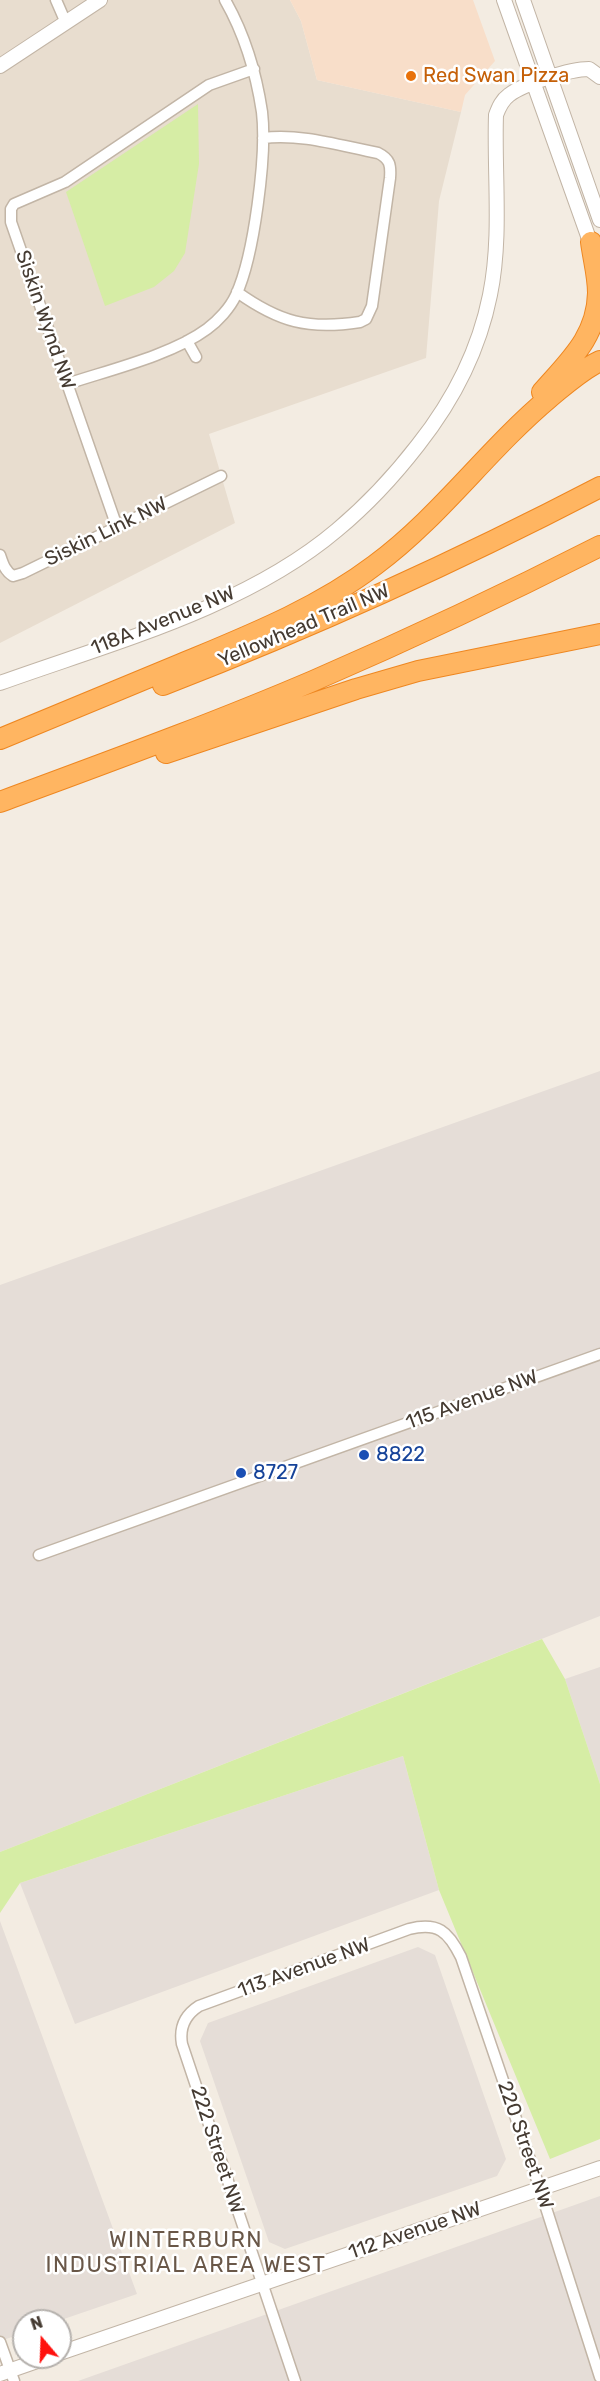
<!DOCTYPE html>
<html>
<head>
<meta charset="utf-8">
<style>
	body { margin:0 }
	#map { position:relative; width:600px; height:2381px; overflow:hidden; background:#f3ece2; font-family:Rubik,sans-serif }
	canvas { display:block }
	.north { position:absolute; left:12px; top:2309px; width:60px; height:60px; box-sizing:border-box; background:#fff; border:2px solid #b5b1ad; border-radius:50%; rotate:341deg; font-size:16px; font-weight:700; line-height:24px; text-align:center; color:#453b32 }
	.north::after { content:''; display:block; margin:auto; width:21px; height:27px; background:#ff110d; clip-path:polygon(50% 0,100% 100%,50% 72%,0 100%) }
</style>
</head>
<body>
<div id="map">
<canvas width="600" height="2381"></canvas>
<div class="north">N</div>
</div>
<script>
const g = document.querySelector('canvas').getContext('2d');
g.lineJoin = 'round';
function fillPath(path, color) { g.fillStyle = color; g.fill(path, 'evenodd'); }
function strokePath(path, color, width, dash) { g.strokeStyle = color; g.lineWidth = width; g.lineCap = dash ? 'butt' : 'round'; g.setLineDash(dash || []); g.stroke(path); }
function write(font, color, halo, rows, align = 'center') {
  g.font = font + ' Rubik,sans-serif'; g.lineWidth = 5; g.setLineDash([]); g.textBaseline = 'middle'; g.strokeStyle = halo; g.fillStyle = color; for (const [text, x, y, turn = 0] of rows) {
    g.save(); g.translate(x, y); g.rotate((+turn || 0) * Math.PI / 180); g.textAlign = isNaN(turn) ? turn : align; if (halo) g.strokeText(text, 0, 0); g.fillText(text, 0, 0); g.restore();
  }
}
const residential = new Path2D(`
	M0,0H290L301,21L317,80L461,112L439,201L426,358L209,434L235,523L0,643Z`);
const commercial = new Path2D(`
	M290,0H473L495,61L465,95L461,112L317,80L301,21Z`);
const industrial = new Path2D(`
	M600,1071V1616L0,1852V1285Z
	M600,1667V1784L565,1679Z
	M403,1756L439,1890L75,2024L20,1883Z
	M0,1921L137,2294L58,2321H24V2333L0,2341Z
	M418,1947L435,1955L506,2159L497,2176L285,2249L269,2242L200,2041L208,2023Z
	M600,2196V2381H78Z`);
const green = new Path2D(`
	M198,104L199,164L185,253L174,271L154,287L105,306L66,192Z
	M542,1639L565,1679L600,1784V2139L550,2159L439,1890L403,1756L20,1883L0,1913V1852Z`);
const minor = new Path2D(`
	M56,0L66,23
	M237,292C279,322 308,330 360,322L366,319L372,306L390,178C391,165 390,159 378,153C341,146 301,133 263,138
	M187,341L196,357
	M67,384C109,370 172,355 207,329C218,321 230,308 236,295C254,256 267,155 262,112C256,72 245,35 225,0
	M117,527L11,222V209L14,204L65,182L209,85L254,69
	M0,555C3,564 5,571 13,576L23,573L221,476
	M39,1555L600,1354
	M0,2342L14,2381
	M295,2381L182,2044C179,2027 185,2015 199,2006L409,1929C438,1922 448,1931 461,1957L540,2189L600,2377`);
const tertiary = new Path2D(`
	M504,0L593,250
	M523,0L600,220
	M0,66L100,0
	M0,683C111,643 245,608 337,530C367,505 394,476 418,445C452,402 479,350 490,295C502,236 494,175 496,115C499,107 502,100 509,95C523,84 570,69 589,69L600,77
	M60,2353L600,2168
	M0,2374L49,2357`);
const motorway = new Path2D(`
	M542,392C569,361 597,337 598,293C598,276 593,258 591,242
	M163,685C312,627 458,561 600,487
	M0,739C60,714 120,689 181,664C248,636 317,609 375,565C440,517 487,450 549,398C565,385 581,370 600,361
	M166,753L356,689L418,671L600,634
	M0,802C105,763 210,725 313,681C410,639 506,594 600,546`);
const markers = [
	[411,76,6,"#e8710a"],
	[364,1455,6,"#1a4fb4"],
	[241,1473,6,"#1a4fb4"]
];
const foodNames = [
	["Red Swan Pizza",423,76]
];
const streetNames = [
	["Siskin Wynd NW",45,320,71],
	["Siskin Link NW",106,532,-26],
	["118A Avenue NW",163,621,-22],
	["Yellowhead Trail NW",304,626,-23],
	["115 Avenue NW",472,1400,-20],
	["113 Avenue NW",304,1968,-20],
	["220 Street NW",525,2145,71],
	["222 Street NW",217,2150,72],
	["112 Avenue NW",415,2231,-19]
];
const transitNames = [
	["8822",376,1455],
	["8727",253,1473]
];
const quarterNames = [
	["WINTERBURN",186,2241],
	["INDUSTRIAL AREA WEST",186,2266]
];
fillPath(residential, '#e8ddcf');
fillPath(commercial, '#f8dec9');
fillPath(industrial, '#e5ddd7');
fillPath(green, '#d6eda5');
strokePath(minor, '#c2b5a6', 13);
strokePath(tertiary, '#c2b5a6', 16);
strokePath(motorway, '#ee8721', 22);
strokePath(minor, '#fff', 10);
strokePath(tertiary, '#fff', 14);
strokePath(motorway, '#ffb561', 20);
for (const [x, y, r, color] of markers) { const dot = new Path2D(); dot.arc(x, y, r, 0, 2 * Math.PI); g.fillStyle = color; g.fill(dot); strokePath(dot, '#fff', 2); }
write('20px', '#c56008', '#fff', foodNames, 'left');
write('20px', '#453b32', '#fff', streetNames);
write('20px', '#164399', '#fff', transitNames, 'left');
g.letterSpacing = '1.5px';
write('22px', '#695748', '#fff', quarterNames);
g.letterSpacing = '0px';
</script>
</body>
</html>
